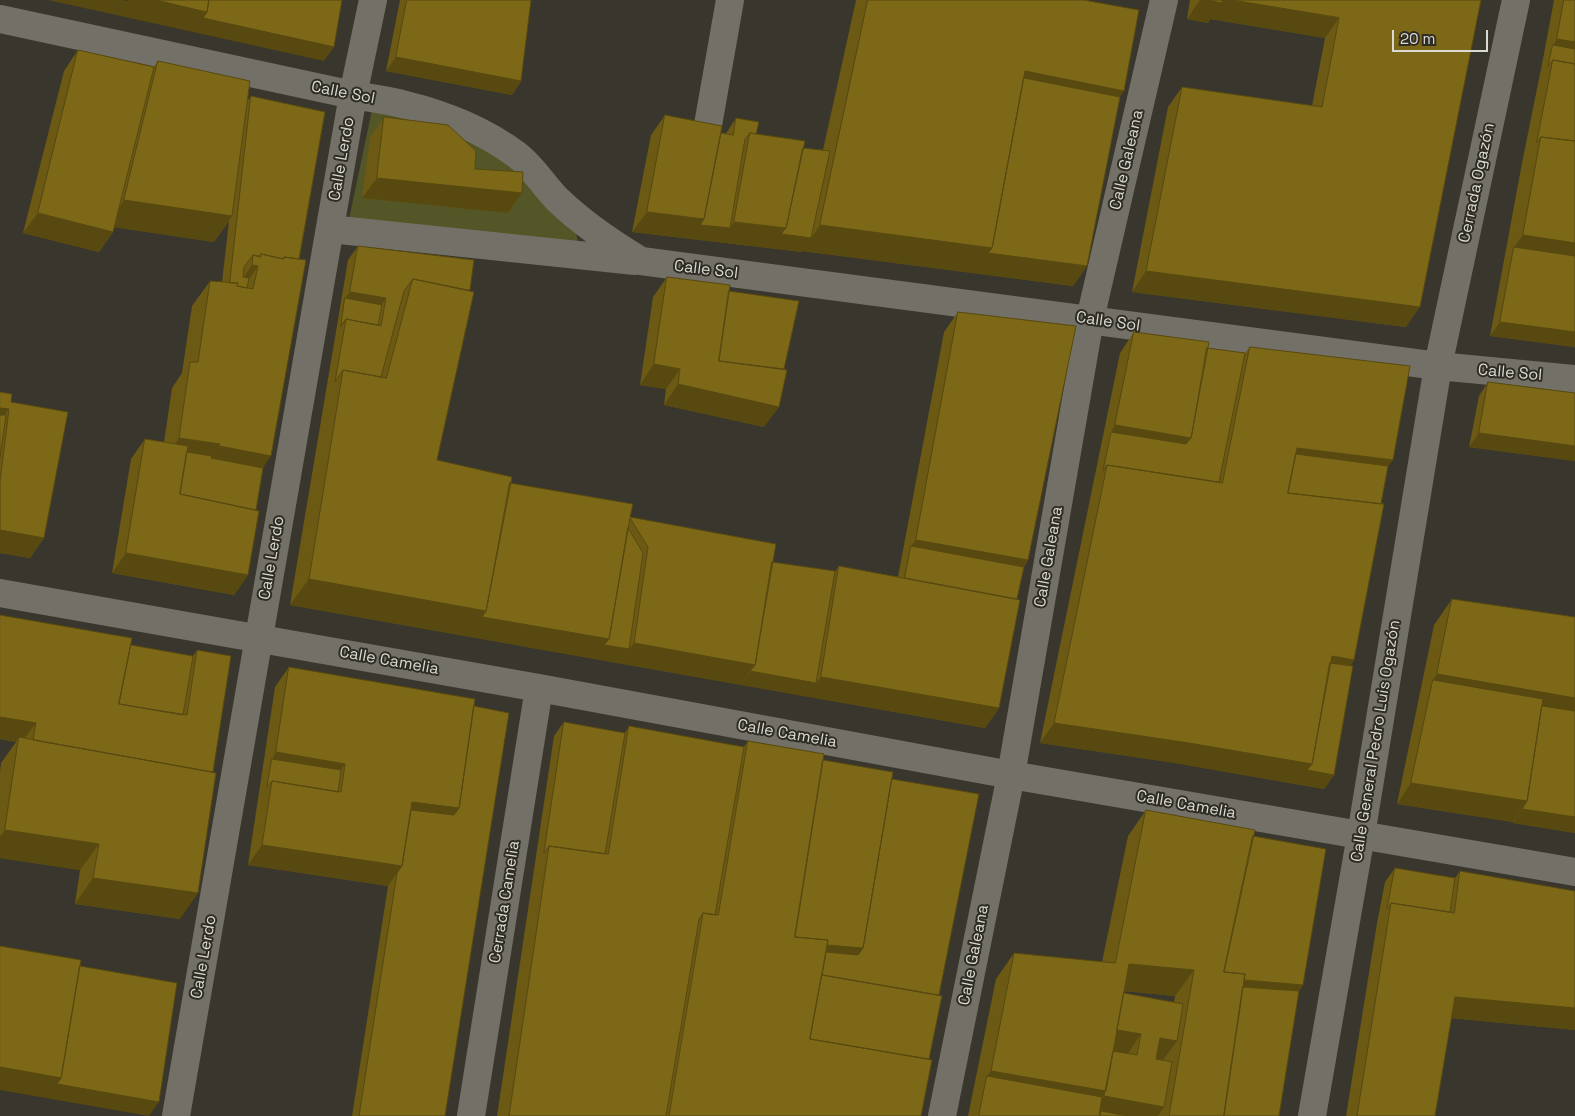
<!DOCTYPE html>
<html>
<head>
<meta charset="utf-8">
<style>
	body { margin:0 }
	#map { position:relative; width:1575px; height:1116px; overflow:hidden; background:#39362e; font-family:"Space Grotesk",sans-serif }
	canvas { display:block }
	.scale { position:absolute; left:1392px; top:30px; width:96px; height:22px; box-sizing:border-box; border:2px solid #dad9d4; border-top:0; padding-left:6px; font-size:15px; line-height:18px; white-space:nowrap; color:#dad9d4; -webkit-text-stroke:4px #2f2c24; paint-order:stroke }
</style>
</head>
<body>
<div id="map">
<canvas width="1575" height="1116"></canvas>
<div class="scale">20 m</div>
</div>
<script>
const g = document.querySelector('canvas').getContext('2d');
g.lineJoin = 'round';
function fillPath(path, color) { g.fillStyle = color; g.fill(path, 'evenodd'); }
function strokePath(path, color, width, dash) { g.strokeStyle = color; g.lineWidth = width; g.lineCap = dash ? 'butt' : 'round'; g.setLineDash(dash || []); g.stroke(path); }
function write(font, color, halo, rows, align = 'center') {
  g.font = font + ' "Space Grotesk",sans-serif'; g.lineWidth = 4; g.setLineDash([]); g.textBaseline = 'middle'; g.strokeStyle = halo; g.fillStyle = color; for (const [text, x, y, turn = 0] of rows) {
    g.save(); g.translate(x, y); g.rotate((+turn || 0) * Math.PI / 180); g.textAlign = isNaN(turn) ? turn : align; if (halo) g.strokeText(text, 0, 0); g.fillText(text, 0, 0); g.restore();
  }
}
const green = new Path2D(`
	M373,105L403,111L513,160L576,233L579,248L349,219Z`);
const minor = new Path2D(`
	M0,19L353,95C370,98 388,100 406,105C444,114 485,131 517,155C533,167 544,186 558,200C583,224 611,243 641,261L1438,366L1575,379
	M708,125L730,0
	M330,229L635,261
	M0,593L539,688L1011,775L1575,872
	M176,1116L353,95L373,0
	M471,1116L539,688
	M942,1116L1011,775L1090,319L1164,0
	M1312,1116L1361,835L1438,366L1516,0`);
const wall = new Path2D(`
	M400,0H531L521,81L512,95L386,71Z
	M856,0H1084L1120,97L1087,266L1073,286L802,251V252L632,232L651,135L665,115L726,134L727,132L736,118L756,134L803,148L823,150Z
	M1190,0H1481L1406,327L1132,292L1168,107L1182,87L1312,106L1325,38L1210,19L1208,23L1187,19Z
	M1554,0H1575V347L1490,336L1522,163L1543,59Z
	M78,50L154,67L158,61L248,100L251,96L325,112L256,510L248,575L234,595L112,573L131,459L145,439L164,442L172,388L182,373L192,306L210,281L222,282L229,221L214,242L114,227L113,232L99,252L23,233L64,71Z
	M384,117L475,169L522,193L508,213L362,198L370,137Z
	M358,246L470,291L437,460L510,483L630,517L772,562L835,572L839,566L898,577L944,332L958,312L1028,560L1024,567L1017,599L999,708L985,728L290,605L348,260Z
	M667,277L729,291L764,427L664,405L666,389L640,385L653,297Z
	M1134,332L1207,348L1245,353L1250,347L1393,460L1388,466L1381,504L1354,660L1350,666L1334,775L1324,789L1175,763L1040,743L1120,353Z
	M1488,382L1575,393V461L1469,447L1479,396Z
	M0,392L11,402L44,538L30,558L0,553Z
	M1452,599L1575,833L1513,823V822L1397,804L1434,625Z
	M131,645L193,656L197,650L180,919L75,904L80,870L0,858V772L1,763L16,742L0,739Z
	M289,667L474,706L445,1116H352L388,886L248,865L275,687Z
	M564,722L625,733L629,726L744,747L748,741L823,760L892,779L939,995L921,1116H497L554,736Z
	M1146,810L1253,836L1303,985L1299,991L1279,1116H968L996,979L1014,953L1102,962L1128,836ZM1124,991L1175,996L1174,1002L1124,993Z
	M1395,868L1455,878L1460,871L1575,1030L1451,1018L1435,1116H1346L1377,923L1385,882Z`);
const shadedWall = new Path2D(`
	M48,0H123L128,1L129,0H156L207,12L193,32Z
	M1200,0H1232L1339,18L1325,38L1210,19L1208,23L1187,19Z
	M203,18L334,47L324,61L193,32Z
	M1557,39L1575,42V65L1553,45Z
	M396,57L521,81L512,95L386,71Z
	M1025,71L1124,91L1106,117L1021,77Z
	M377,178L522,193L508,213L362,198Z
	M124,200L232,216L214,242L106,226Z
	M647,212L704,219L730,228L734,222L786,228L811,238L820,225L992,248L1087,266L1073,286L802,251V252L632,232Z
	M38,213L113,232L99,252L23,233Z
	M1523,235L1575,243V272L1514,247Z
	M252,265L258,266L240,292L234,291Z
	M1146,271L1420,307L1406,327L1132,292Z
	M350,292L386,298L377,312L345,298Z
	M1500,322L1575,332V347L1490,336Z
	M654,364L680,369L666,389L640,385Z
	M678,384L779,407L764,427L664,405Z
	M0,408L9,409L0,422Z
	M1115,425L1191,438L1176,458L1111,432Z
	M1479,433L1575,446V461L1469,447Z
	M179,438L220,444L202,470L161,464Z
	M219,446L271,456L253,482L201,472Z
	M1297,448L1393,460L1378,480L1290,469Z
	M0,530L44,538L30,558L0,553Z
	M916,540L1028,560L1014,580L911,546Z
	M126,553L248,575L234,595L112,573Z
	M309,579L486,611L609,639L629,649L634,643L755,665L741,685L290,605Z
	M1332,656L1354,660L1340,680L1324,677Z
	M750,671L816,683L821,677L999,708L985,728L741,685Z
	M1437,674L1575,698V727L1433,680Z
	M0,717L36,723L21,743L19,737L16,742L0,739Z
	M1054,723L1189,743L1312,764L1334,775L1324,789L1175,763L1040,743Z
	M276,752L345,764L331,784L272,759Z
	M1411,783L1527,801L1513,822L1397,804Z
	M412,802L459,808L445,828L405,824Z
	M1522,809L1575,817V833L1513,823Z
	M5,830L99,844L80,870L0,858V837Z
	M262,845L402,866L388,886L248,865Z
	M93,878L198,893L180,919L75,904Z
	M791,943L863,948L849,969Z
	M1129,964L1194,970L1175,996L1111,990Z
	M1220,978L1303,985L1289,1005Z
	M1455,997L1575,1008V1030L1440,1017Z
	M1117,1030L1141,1034L1127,1055L1102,1050Z
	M1160,1038L1177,1041L1162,1061L1146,1058Z
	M0,1067L61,1078L159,1102L149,1116L0,1090Z
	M991,1071L1106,1091L1089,1116L987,1076Z
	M1104,1096L1164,1107L1158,1116H1101V1111L1098,1116H1090Z`);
const building = new Path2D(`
	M156,0H209L207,12Z
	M209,0H342L334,47L203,18L207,12Z
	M407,0H531L521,81L396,57Z
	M868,0H1084L1139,10L1124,91L1025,71L992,248L820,225Z
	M1208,0H1222V3Z
	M1232,0H1481L1420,307L1146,271L1182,87L1322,107L1339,18Z
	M1564,0H1575V42L1557,39Z
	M1553,45L1575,49V64L1553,60L1548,66Z
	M78,50L154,67L113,232L38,213Z
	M1553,60L1575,64V141L1541,137L1537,142Z
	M158,61L250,81L232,216L124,200Z
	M1024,78L1120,97L1087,266L988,253L992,248Z
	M251,96L325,112L299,259L284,257L283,259L261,254L259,256L253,255L244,267L243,277L249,278L247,288L237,286L238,283H230Z
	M665,115L722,126L704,219L647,212Z
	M384,117L448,125L476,151L475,169L523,172L522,193L377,178Z
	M736,118L759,122L756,134L750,133L745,139L730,228L700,225L704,219L721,133L733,135Z
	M750,133L805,141L786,228L734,222Z
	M1541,137L1575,141V243L1523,235Z
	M803,148L830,151L811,238L781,234L786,228Z
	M358,246L474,260L470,290H468L413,279L404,291L381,377L343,370L335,382L346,319L381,326L386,298L350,292Z
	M1514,247L1575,256V332L1500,322Z
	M261,254L284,259V257L306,260L271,456L219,446L220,444L179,438L190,362H198L210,281L238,283L237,286L253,289L258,266L252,265L253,255L260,257Z
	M667,277L730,285L719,361L787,370L779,407L678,384L680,369L654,364Z
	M413,279L474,292L437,460L512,477L486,611L309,579L343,370L386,378Z
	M729,291L799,301L784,369L719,361Z
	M345,298L382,305L378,325L346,319L341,326Z
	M958,312L1076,326L1028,560L916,540Z
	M1134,332L1209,342L1191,438L1115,425Z
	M1250,347L1410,366L1393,460L1297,448L1288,493L1384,504L1354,660L1332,656L1312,764L1189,743L1054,723L1107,465L1222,483Z
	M1207,348L1245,353L1219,482L1107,465L1103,471L1111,432L1186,444L1191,438Z
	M1488,382L1575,393V446L1479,433Z
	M0,392L12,394L11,402L68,412L44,538L0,530V481L9,409L0,408Z
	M0,415H6L0,457Z
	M145,439L188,446L180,494L259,511L248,575L126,553Z
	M187,452L212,456L211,458L263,468L256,510L180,494Z
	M1296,454L1388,466L1381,504L1288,493Z
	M510,483L633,504L630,517L776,544L755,665L634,643L648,547L630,518L609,639L482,617L486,611Z
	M628,528L643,553L629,649L604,645L609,639Z
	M911,546L1024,567L1017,599L905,578Z
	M772,562L835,571L816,683L750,671L755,665Z
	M839,566L1020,600L999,708L821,677Z
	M1452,599L1575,617V698L1437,674Z
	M0,615L132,638L119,704L187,715L197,650L231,656L213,772L33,740L36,723L0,717Z
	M131,645L193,656L183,715L119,704Z
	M1330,663L1353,666L1334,775L1307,770L1312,764Z
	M289,667L475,699L459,808L412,802L402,866L262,845L272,781L341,792L345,764L276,752Z
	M1433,680L1543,699L1527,801L1411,783Z
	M474,706L509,713L445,1116H359L397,873L402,866L411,810L454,815L459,808Z
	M1542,706L1575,711V817L1522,809L1527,801Z
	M564,722L625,733L605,854L549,846L544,853Z
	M629,726L744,747L715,915L703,913L699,919L666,1116H509L549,846L608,854Z
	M19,737L216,773L198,893L93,878L99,844L5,830Z
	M748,741L824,754L795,937L828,940L810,1039L932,1060L921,1116H669L703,913L718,915Z
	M272,759L341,770L338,792L272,781L267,787Z
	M823,760L893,772L863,948L827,945L828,940L795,937Z
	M892,779L979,794L939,995L822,975L826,952L858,955L863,948Z
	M1146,810L1255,830L1224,972L1245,974L1224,1116H1169L1194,970L1129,964L1106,1091L991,1071L1014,953L1115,963Z
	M1253,836L1326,849L1303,985L1244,980L1245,974L1224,972Z
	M1395,868L1455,878L1450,912L1391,903L1387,909Z
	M1460,871L1575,891V1008L1455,997L1435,1116H1357L1391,903L1454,913Z
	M0,946L81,960L61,1078L0,1067Z
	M80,966L177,983L159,1102L57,1084L61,1078Z
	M822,975L942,996L929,1059L810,1039Z
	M1243,987L1299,991L1279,1116H1224Z
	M1124,993L1183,1004L1177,1041L1160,1038L1156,1059L1172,1062L1164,1107L1104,1096L1113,1051L1137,1055L1141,1034L1117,1030Z
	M987,1076L1102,1097L1099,1116H979Z
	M1101,1111L1128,1116H1101Z`);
const streetNames = [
	["Calle Sol",343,93,11],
	["Calle Lerdo",342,159,-80],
	["Calle Galeana",1127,160,-77],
	["Cerrada Ogazón",1477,183,-78],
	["Calle Sol",706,270,7],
	["Calle Sol",1108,322,8],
	["Calle Sol",1510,373,5],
	["Calle Galeana",1049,557,-80],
	["Calle Lerdo",272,558,-80],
	["Calle Camelia",389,661,10],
	["Calle Camelia",787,734,10],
	["Calle General Pedro Luis Ogazón",1376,741,-81],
	["Calle Camelia",1186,805,10],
	["Cerrada Camelia",505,902,-81],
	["Calle Galeana",974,955,-79],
	["Calle Lerdo",204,957,-80]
];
fillPath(green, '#535626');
strokePath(minor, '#737167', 28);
fillPath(wall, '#6b5914');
fillPath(shadedWall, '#574910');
fillPath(building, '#7c6817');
strokePath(building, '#574910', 1);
write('16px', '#dad9d4', '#2f2c24', streetNames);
</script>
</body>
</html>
